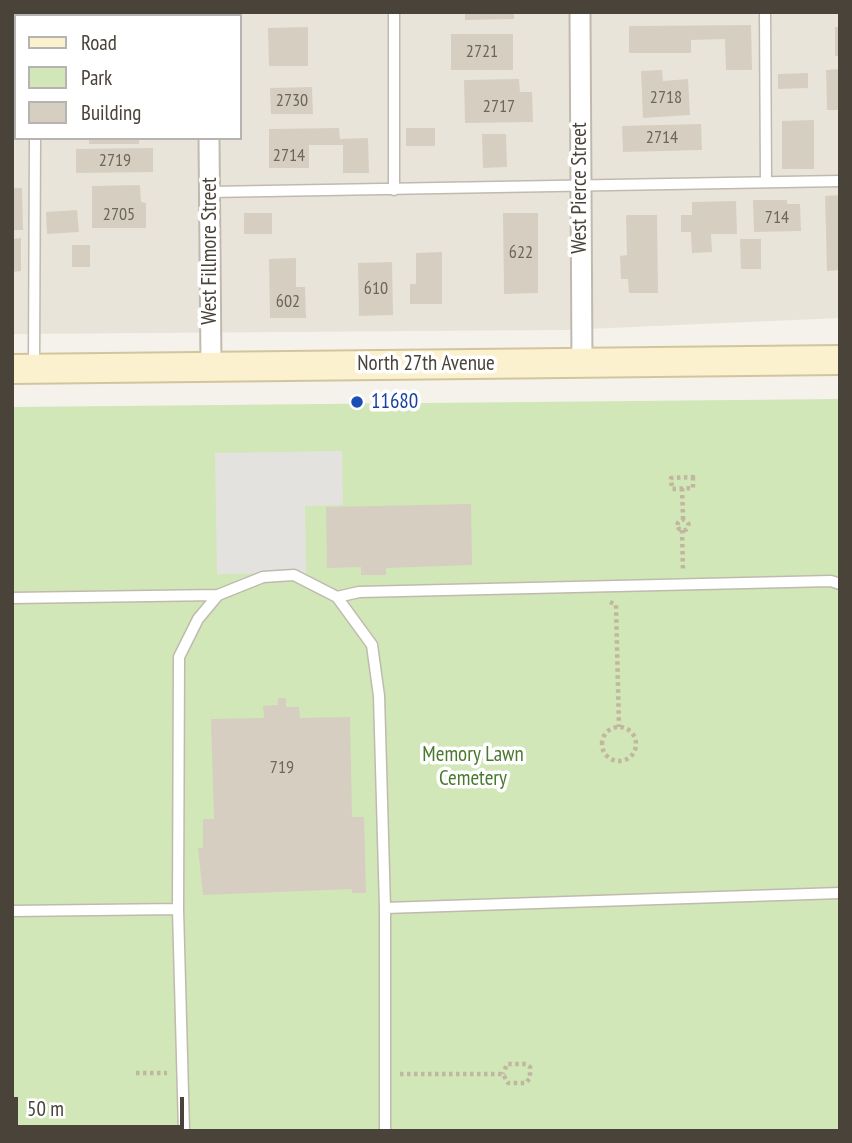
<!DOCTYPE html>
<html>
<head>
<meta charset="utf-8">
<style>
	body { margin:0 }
	#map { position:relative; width:852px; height:1143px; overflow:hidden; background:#f5f2ec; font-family:"PT Sans Narrow",sans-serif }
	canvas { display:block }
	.frame { position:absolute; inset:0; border:14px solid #494339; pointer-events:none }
	.legend { position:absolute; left:14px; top:14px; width:228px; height:126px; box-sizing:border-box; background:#fff; border:2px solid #b6b4b0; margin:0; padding:9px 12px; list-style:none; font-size:21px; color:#494339 }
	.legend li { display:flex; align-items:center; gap:14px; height:35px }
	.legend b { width:35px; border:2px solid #b6b4b0 }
	.scale { position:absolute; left:14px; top:1097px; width:170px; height:32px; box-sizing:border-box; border:4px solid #494339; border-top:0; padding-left:9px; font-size:21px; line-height:24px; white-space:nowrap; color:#494339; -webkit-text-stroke:5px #fff; paint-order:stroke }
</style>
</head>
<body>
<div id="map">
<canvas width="852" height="1143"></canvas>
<div class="frame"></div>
<ul class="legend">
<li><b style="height:9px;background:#fcf1ce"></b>Road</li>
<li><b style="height:19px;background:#d1e7b7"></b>Park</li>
<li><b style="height:19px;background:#d6cec1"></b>Building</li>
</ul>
<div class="scale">50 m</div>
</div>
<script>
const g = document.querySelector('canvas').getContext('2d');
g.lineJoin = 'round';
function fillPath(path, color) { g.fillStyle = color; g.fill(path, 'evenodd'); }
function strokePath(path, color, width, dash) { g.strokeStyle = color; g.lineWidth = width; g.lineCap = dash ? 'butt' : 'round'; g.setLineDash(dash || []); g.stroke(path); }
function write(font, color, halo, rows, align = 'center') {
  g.font = font + ' "PT Sans Narrow",sans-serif'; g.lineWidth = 7; g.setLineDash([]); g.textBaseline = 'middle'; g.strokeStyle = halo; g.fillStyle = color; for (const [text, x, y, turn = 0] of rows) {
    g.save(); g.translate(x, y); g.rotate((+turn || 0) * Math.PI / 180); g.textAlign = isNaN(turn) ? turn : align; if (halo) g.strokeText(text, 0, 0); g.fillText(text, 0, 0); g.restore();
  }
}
const residential = new Path2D(`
	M12,12H840V318L564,330L12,334ZM16,16H240V138H16Z`);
const green = new Path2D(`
	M840,399V1131H12V407Z`);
const parking = new Path2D(`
	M342,451L343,505L305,506L306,573L217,574L215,453Z`);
const building = new Path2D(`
	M46,12H86V16H46Z
	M465,12H514V19L465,20Z
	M751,25L752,70H726L725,39L691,40V53H629V26Z
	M308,27V66H269L268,28Z
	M835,27H840V56H835Z
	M451,34H513V70H451Z
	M840,69V110H827L826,70Z
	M662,70L663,81L688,79L690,115L643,118L641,71Z
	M808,73V88L778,89V74Z
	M519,79L520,92H532L533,122L465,123L464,80Z
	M312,87L313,114H271L270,88Z
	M814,120V169H782V121Z
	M701,124L702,150L623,152L622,126Z
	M339,128L340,139L368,138L369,173H343V145H309V168H269V129Z
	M406,128H435V146H406Z
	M482,134H506L507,167L483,168Z
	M89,138H139V144H89Z
	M153,148V172L76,173V149Z
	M140,185L141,202L146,203V228H92V186Z
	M12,188H22L23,230H12Z
	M840,195V270L827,271L825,196Z
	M753,200H787V204H800L801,231L754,232Z
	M736,201L737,234H711L712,252L692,253L691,232H681V215H692V202Z
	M77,210L79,232L47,234L46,212Z
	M244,213H272V234H244Z
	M503,213H538V293L504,294Z
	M626,215H657L658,293H629L628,279H621L620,256L627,255Z
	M21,238V271L12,272V239Z
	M740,239H761V269H741Z
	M72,245H90V267H72Z
	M442,252V304H410V284H416V253Z
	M296,258V287H305L306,318H270L269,259Z
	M392,262L393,315L359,316L358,263Z
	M471,504L472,565L386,568V575H361V567L327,568L326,507Z
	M278,698H286V707H299L300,718L350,717L352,817H364L366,893H352V889L203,895L198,848H203V819H214L211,719L264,718L263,706L278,705Z`);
const path = new Path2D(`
	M693,477V488L672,489L671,478Z
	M682,488L683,520
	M677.5 525a5.5 5.5 0 1 1 11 0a5.5 5.5 0 1 1-11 0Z
	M682,530L683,572
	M610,602L616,605L619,727
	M602 744a17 17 0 1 1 34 0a17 17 0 1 1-34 0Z
	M136,1073H167
	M400,1074H503L508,1083H526L530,1078V1067L526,1064H507L503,1074`);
const lane = new Path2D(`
	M765,12L766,182
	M36,16V12
	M394,190V12
	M210,192L840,181
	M34,365L35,138
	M337,597L359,592L831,581L840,584
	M12,598L218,595
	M385,908L840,893
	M12,911L178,909
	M184,1131L178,909L179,657L198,619L218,595L263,577L294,575L337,597L372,645L379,696L385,908V1131`);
const street = new Path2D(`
	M580,12L582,363
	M209,16V12
	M209,138L211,365`);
const secondary = new Path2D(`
	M12,369L840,360`);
const markers = [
	[357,402,7,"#1a4fb4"]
];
const numberNames = [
	["2721",482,52],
	["2718",666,98],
	["2730",292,101],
	["2717",499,107],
	["2714",662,138],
	["2714",289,156],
	["2719",115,161],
	["2705",119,215],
	["714",777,218],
	["622",521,253],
	["610",376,289],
	["602",288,302],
	["719",282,768]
];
const streetNames = [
	["West Pierce Street",580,188,-90],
	["West Fillmore Street",210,251,-90],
	["North 27th Avenue",426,364]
];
const transitNames = [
	["11680",371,402]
];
const parkNames = [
	["Memory Lawn",473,755],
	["Cemetery",473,779]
];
fillPath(residential, '#e9e4da');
fillPath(green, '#d1e7b7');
fillPath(parking, '#e4e2df');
fillPath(building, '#d6cec1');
strokePath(lane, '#c0baae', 13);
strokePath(street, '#c0baae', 23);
strokePath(secondary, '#d2c59d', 32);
strokePath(path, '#c1b6a0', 4.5, [3.5, 3.5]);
strokePath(lane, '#fff', 10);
strokePath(street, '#fff', 19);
strokePath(secondary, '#fcf1ce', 28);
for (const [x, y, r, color] of markers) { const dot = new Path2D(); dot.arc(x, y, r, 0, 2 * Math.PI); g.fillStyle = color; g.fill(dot); strokePath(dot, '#fff', 2.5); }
write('18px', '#6c665b', null, numberNames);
write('21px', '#494339', '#fff', streetNames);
write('21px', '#164399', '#fff', transitNames, 'left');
write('21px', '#4a792e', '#fff', parkNames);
</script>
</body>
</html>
